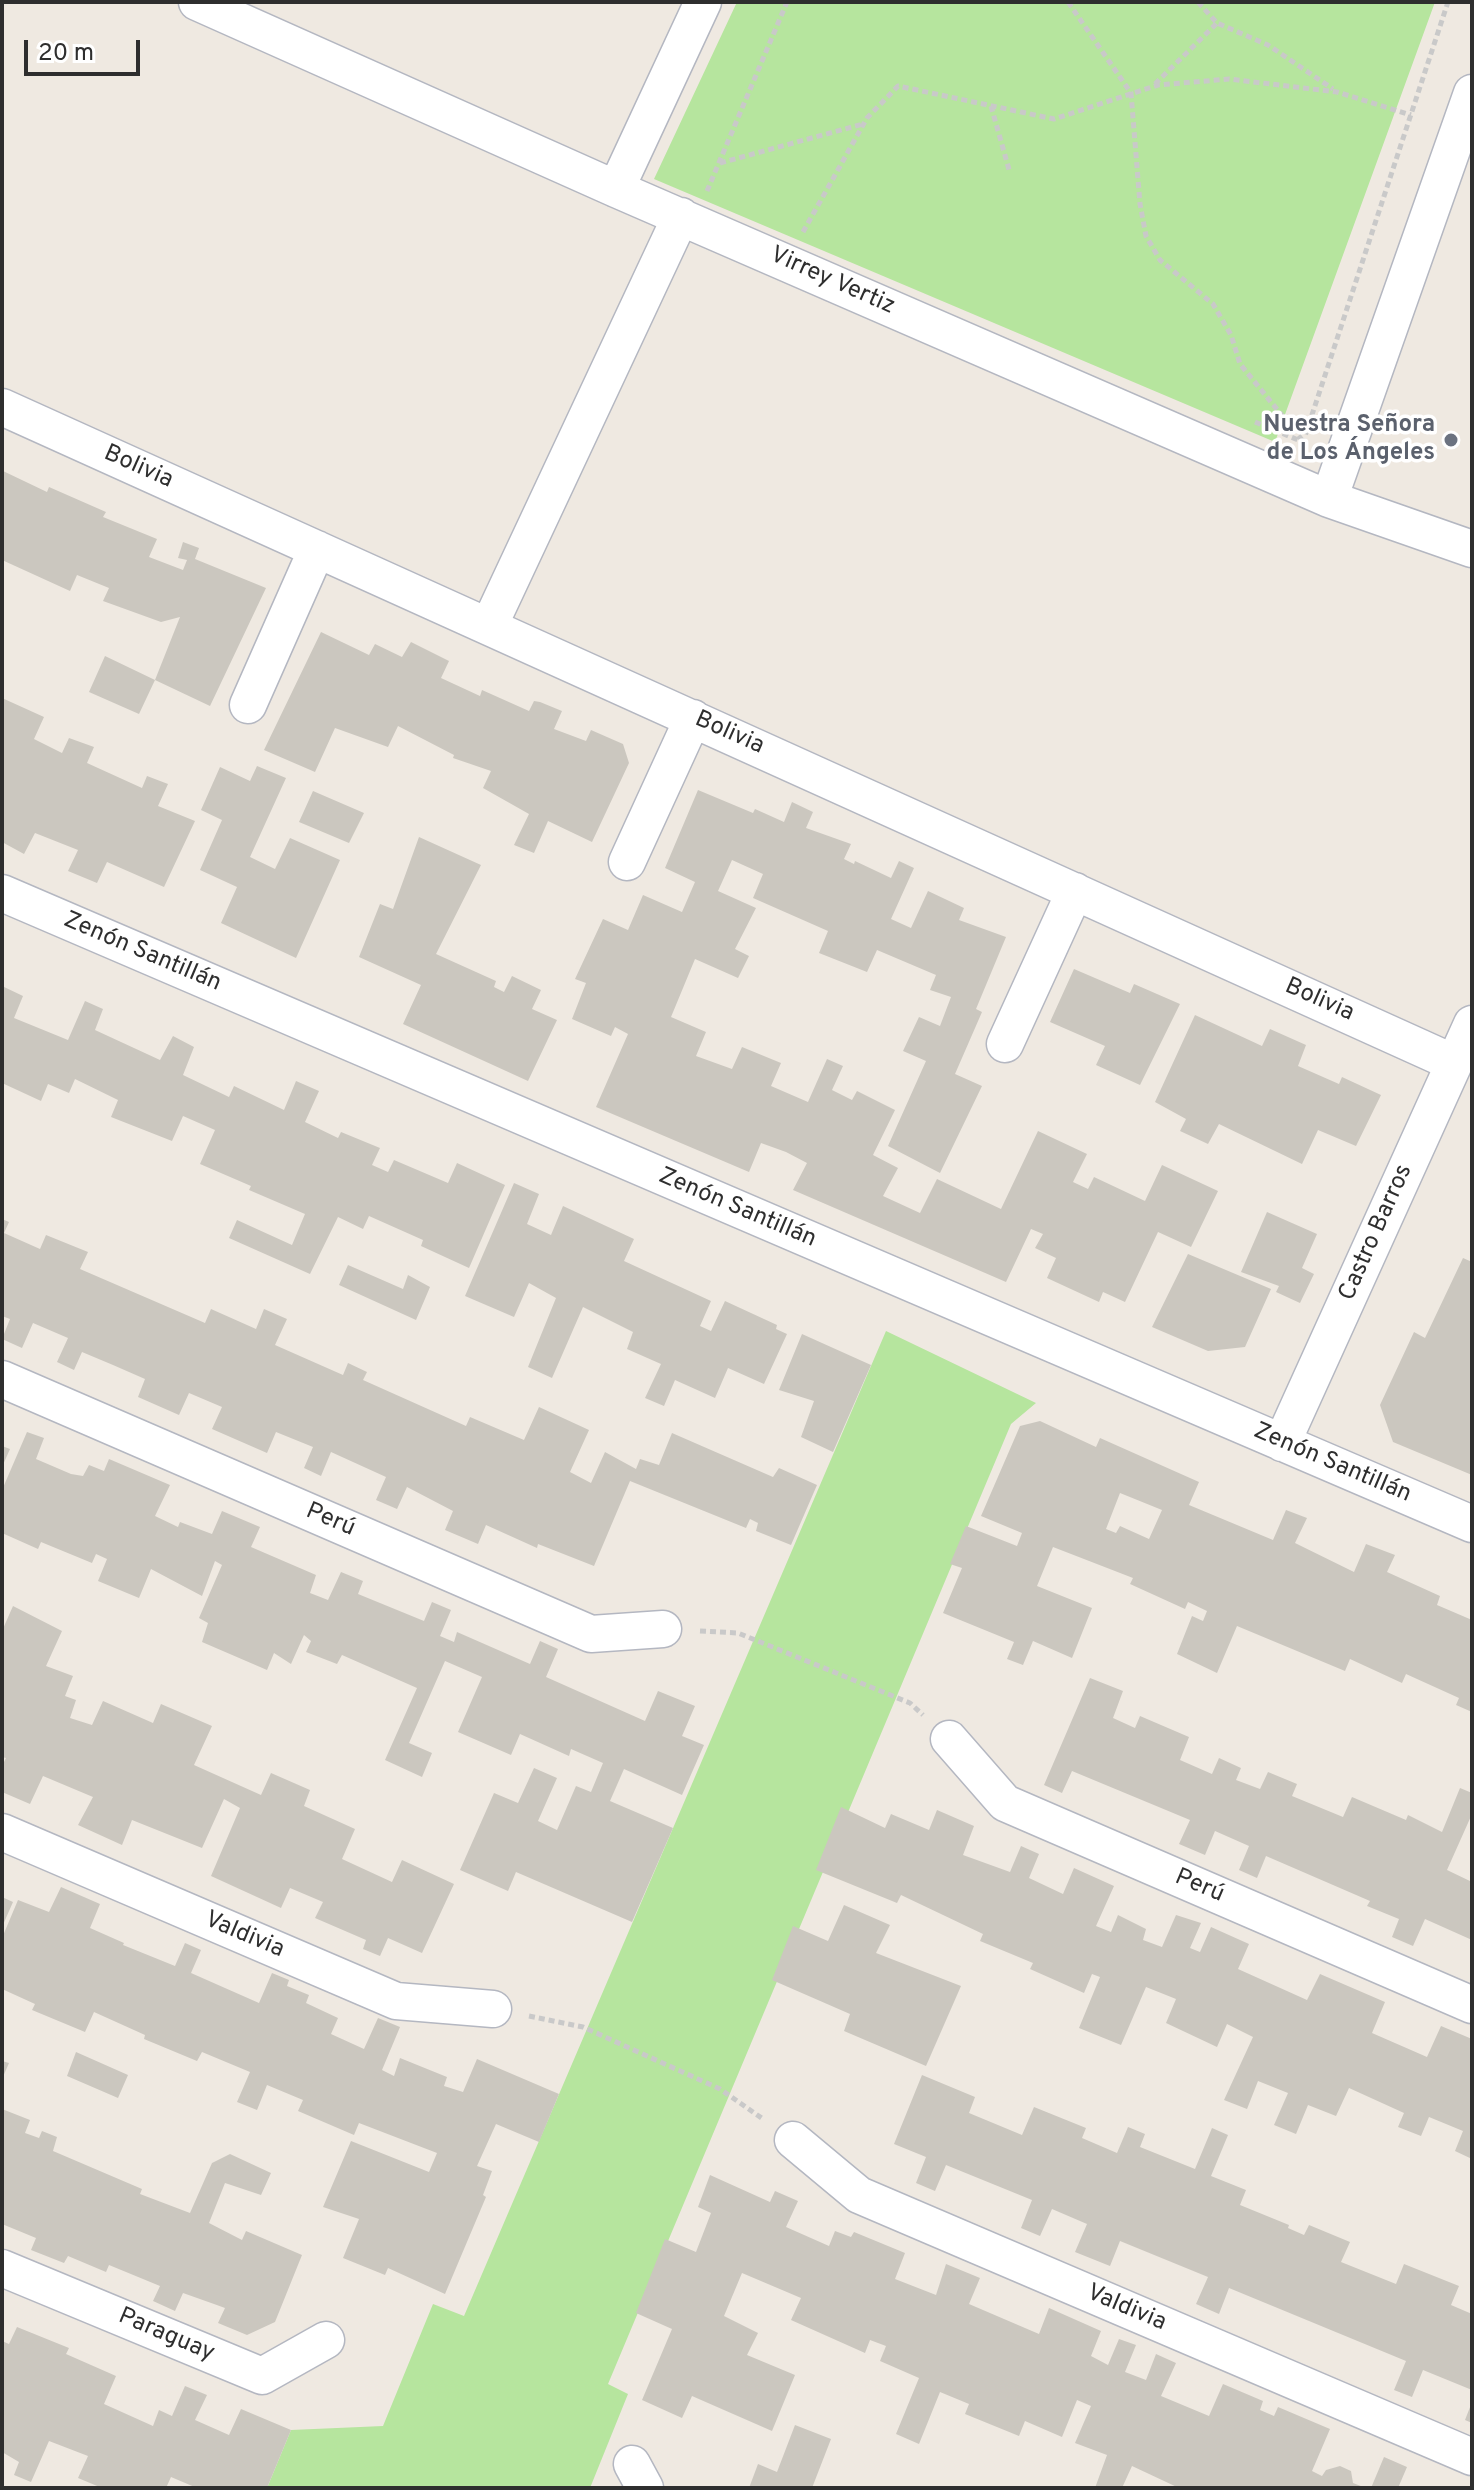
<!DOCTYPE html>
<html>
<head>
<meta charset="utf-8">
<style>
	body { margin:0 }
	#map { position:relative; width:1474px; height:2490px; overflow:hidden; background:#efe9e1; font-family:Overpass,sans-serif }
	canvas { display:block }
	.frame { position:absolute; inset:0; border:4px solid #2e2e2e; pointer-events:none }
	.scale { position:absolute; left:24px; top:40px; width:116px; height:36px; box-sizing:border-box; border:4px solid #2e2e2e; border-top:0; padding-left:10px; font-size:24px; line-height:28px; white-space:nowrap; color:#2e2e2e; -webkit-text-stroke:6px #fff; paint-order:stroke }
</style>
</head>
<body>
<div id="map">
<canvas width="1474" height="2490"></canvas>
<div class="frame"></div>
<div class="scale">20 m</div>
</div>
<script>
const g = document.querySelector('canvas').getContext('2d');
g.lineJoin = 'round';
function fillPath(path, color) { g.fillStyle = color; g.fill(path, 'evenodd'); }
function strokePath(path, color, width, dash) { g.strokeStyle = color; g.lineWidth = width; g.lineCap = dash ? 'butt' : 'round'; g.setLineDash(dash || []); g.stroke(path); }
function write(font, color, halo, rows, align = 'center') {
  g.font = font + ' Overpass,sans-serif'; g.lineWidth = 7; g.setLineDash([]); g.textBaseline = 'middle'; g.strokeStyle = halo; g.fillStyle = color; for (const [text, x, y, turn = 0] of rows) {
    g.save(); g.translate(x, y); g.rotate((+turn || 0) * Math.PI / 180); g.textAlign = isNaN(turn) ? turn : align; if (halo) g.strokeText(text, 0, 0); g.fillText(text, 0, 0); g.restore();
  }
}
const green = new Path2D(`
	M737,2H1435L1275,442L654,179Z
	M886,1331L1036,1403L1011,1424L608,2384L628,2394L590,2488H267L291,2430L383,2426L433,2304L464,2316Z`);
const building = new Path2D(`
	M3,471L47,492L49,487L106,512L103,517L157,539L149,557L183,570L187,560L178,558L183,542L199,548L195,559L266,588L210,706L155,680L180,617L161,622L103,601L109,588L77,575L70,591L2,560Z
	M321,632L369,655L375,644L402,657L411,642L449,661L441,678L480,696L482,690L529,711L534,701L540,702L562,711L554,729L586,741L591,730L623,744L629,763L592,842L548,821L534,853L514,845L529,814L483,788L491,771L453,758L454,755L398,726L388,747L335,728L315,772L264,750Z
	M105,656L155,680L139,714L89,692Z
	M2,698L44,717L34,739L62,753L69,738L94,747L87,763L142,788L147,776L168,784L158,806L195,821L164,887L107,862L97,883L68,871L78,850L35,833L24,854L2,842Z
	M257,766L286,778L250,857L275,869L290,838L340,860L296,958L221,923L237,887L200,870L222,820L201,810L220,767L250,781Z
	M698,790L753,813L755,809L784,822L792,802L813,812L806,828L851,844L844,859L854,864L855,861L891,878L899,861L914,868L891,919L911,928L928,891L964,908L959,920L1006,937L976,1009L982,1012L955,1074L982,1086L940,1173L888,1146L926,1061L903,1051L919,1017L940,1026L951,997L930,990L936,975L877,950L867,972L819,953L828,931L753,898L763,874L732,860L718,891L756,908L735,949L749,956L738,978L695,959L671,1017L706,1032L696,1056L732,1069L742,1047L781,1063L771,1086L808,1102L827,1059L843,1066L832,1090L852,1100L857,1091L895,1110L873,1155L898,1168L883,1196L920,1213L937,1179L1001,1209L1038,1131L1087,1154L1073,1182L1088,1189L1094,1177L1145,1201L1162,1165L1218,1191L1191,1247L1158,1232L1125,1302L1103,1292L1099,1302L1047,1278L1056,1258L1035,1248L1043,1234L1031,1229L1006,1282L793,1190L807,1163L786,1152L761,1143L749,1172L596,1107L628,1034L615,1027L611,1036L572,1019L586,983L575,979L603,919L628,930L643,895L682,912L695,882L665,868Z
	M313,791L364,813L349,843L299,822Z
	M419,837L481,865L436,954L496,981L494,987L504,992L512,976L541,990L532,1009L557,1020L528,1081L403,1024L421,985L359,957L380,904L393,909Z
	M1074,969L1130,993L1134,984L1180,1004L1140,1085L1096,1065L1105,1046L1050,1022Z
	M2,986L23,996L14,1018L68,1040L85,1001L103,1009L95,1030L160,1060L173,1036L194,1047L183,1075L229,1097L234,1086L284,1110L296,1081L319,1091L305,1122L338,1138L341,1132L380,1148L372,1165L388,1172L394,1160L448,1183L457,1163L505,1185L469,1268L421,1246L423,1240L369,1216L363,1229L338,1217L310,1274L229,1238L237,1220L292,1245L305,1214L249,1190L251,1186L200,1164L215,1130L183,1116L172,1141L111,1117L118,1100L75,1079L69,1093L48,1084L41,1101L2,1083Z
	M1195,1015L1262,1046L1270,1029L1306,1045L1298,1066L1339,1084L1342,1077L1381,1095L1356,1146L1318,1130L1302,1164L1219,1124L1208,1144L1180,1131L1186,1119L1155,1102Z
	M514,1183L539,1194L527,1224L551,1235L563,1206L634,1239L624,1261L711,1301L700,1326L711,1331L725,1301L777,1325L776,1329L787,1334L764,1384L728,1368L715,1398L675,1380L664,1406L645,1398L661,1364L627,1349L633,1332L583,1307L552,1378L528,1367L556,1298L529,1283L514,1317L465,1296Z
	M1267,1212L1317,1234L1302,1268L1314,1274L1300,1303L1276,1292L1279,1286L1241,1272Z
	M2,1219L9,1222L4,1233L40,1249L46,1235L88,1252L80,1269L205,1323L211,1309L256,1329L264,1309L287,1319L275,1345L343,1375L348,1363L367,1372L363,1380L466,1426L470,1417L524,1440L539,1407L589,1430L570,1472L591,1483L605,1452L636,1469L640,1459L659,1465L672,1433L773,1477L779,1468L817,1485L791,1545L756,1531L758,1523L750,1519L746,1528L630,1481L594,1566L538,1544L537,1548L486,1525L478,1544L445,1530L453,1511L407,1487L397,1509L376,1500L386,1477L331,1452L321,1476L304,1468L313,1447L276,1432L267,1453L212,1429L222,1407L189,1393L179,1415L138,1397L145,1379L113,1365L82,1352L74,1370L57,1362L68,1338L33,1323L22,1348L2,1339L10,1319L2,1316Z
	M1188,1254L1271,1289L1245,1347L1208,1351L1152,1327Z
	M1463,1258L1472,1262V1475L1393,1442L1380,1405L1414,1332L1425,1338Z
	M348,1265L403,1289L408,1275L430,1287L416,1320L339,1285Z
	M802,1334L871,1365L833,1452L801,1437L814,1401L779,1390Z
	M1040,1421L1096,1447L1100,1438L1199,1482L1189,1505L1273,1540L1286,1510L1307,1518L1295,1543L1354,1572L1366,1544L1395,1555L1387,1572L1440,1596L1437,1605L1472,1620V1712L1456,1705L1459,1698L1406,1674L1402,1683L1350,1659L1345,1671L1237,1626L1217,1673L1177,1654L1192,1616L1203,1621L1207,1611L1188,1602L1185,1609L1130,1584L1133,1578L1053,1547L1037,1586L1092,1608L1072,1658L1033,1641L1023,1665L1007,1659L1014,1642L943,1613L962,1568L950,1564L966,1526L1017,1546L1022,1533L981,1516L1020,1426ZM1120,1493L1162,1510L1149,1539L1120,1526L1116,1533L1106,1529Z
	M27,1432L44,1438L36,1459L71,1474L83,1476L89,1465L104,1471L109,1459L170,1485L155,1516L178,1527L180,1522L212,1534L222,1511L260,1527L251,1547L316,1575L310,1593L328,1600L341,1572L363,1581L358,1594L424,1621L432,1602L451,1610L440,1636L454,1642L457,1632L530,1664L540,1641L558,1649L546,1677L645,1721L658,1691L695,1706L682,1736L704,1745L682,1795L624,1769L610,1801L673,1828L632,1922L516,1872L508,1891L460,1870L494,1793L518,1803L534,1768L557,1778L538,1821L557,1830L576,1786L591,1792L603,1763L571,1749L569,1756L520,1734L511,1755L458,1732L482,1677L445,1661L409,1743L432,1753L422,1777L385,1760L417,1688L342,1655L337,1664L306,1652L311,1641L304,1635L291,1664L274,1653L267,1670L202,1642L208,1623L199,1618L222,1565L215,1561L202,1596L151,1569L139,1598L98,1581L107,1559L96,1554L92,1563L41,1542L38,1549L2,1533V1490Z
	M2,1446L10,1449L2,1467Z
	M13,1606L62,1631L46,1666L73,1676L65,1696L76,1700L70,1718L92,1725L103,1701L153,1723L161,1704L212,1726L194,1765L261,1795L271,1773L310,1790L304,1806L355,1829L342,1859L392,1882L402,1860L454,1884L422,1953L388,1938L380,1956L363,1949L366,1940L315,1918L323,1902L290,1888L281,1908L211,1876L240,1808L224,1799L202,1848L132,1820L122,1845L78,1825L93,1797L43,1776L30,1804L2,1792V1766L6,1758L2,1757V1631Z
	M1090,1678L1123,1691L1113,1718L1135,1728L1140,1716L1189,1737L1180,1760L1212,1774L1219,1758L1241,1768L1236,1780L1260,1789L1268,1772L1297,1784L1292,1796L1343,1817L1352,1797L1406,1820L1408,1815L1442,1832L1460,1788L1472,1793V1814L1447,1870L1472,1882V1940L1425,1919L1413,1946L1392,1937L1399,1919L1367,1906L1370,1901L1266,1856L1257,1878L1239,1870L1249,1846L1215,1831L1205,1855L1179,1844L1190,1820L1072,1771L1062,1793L1044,1785Z
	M841,1807L885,1828L891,1814L929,1830L937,1810L974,1826L963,1855L1010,1872L1021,1846L1039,1854L1029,1878L1063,1894L1074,1868L1114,1886L1096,1926L1111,1932L1118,1915L1146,1929L1143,1940L1162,1947L1176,1915L1201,1923L1190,1948L1200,1952L1211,1927L1249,1944L1238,1969L1307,2000L1320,1974L1385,2002L1372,2033L1427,2057L1441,2026L1472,2039V2159L1455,2151L1463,2131L1429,2117L1421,2136L1398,2127L1404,2113L1349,2088L1336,2116L1308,2105L1296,2134L1274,2125L1288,2093L1258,2081L1247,2109L1224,2100L1253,2037L1227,2024L1217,2047L1166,2023L1176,1999L1146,1987L1121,2045L1079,2028L1100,1977L1092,1974L1084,1993L1030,1969L1033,1963L980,1941L983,1934L901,1895L897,1903L816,1870Z
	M61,1887L100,1904L90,1928L124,1943L123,1945L175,1966L185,1943L201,1950L191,1973L259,2003L272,1973L289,1980L287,1986L309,1995L306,2003L338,2018L331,2034L364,2049L378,2018L400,2027L382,2070L394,2076L400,2058L447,2077L444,2086L463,2092L477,2059L559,2094L539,2142L496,2124L477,2166L492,2171L483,2195L486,2197L445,2294L388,2268L385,2275L343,2258L359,2219L323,2207L351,2141L429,2172L437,2153L359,2123L354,2135L298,2111L303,2100L267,2085L257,2110L237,2102L250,2072L202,2052L197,2061L144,2039L145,2035L94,2012L85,2032L32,2010L35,2004L2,1989V1938L18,1900L49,1912Z
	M2,1897L13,1902L2,1927Z
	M844,1905L890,1925L876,1953L961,1986L926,2066L844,2031L850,2014L772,1980L793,1926L828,1941Z
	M76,2052L128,2075L118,2098L67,2076Z
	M2,2061L9,2063L2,2079Z
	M922,2075L975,2097L969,2113L1022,2135L1034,2107L1086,2128L1082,2138L1117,2153L1128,2127L1145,2134L1140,2147L1195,2169L1212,2128L1228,2135L1211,2176L1246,2190L1240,2205L1289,2225L1288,2228L1304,2235L1309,2225L1350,2242L1341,2262L1396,2284L1404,2264L1459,2286L1451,2305L1472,2314V2390L1423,2370L1412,2397L1394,2390L1406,2361L1229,2288L1219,2314L1196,2304L1208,2277L1120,2241L1110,2266L1075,2252L1087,2224L1052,2209L1040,2236L1021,2228L1032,2200L946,2165L935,2191L916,2183L926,2157L894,2144Z
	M2,2109L30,2120L25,2133L39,2138L42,2131L57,2137L53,2151L142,2189L140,2194L190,2213L212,2163L230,2154L271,2173L261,2195L225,2183L209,2223L242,2240L246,2231L302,2255L275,2322L247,2335L218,2323L225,2308L214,2304L183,2293L175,2311L153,2301L160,2286L109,2265L106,2272L68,2256L64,2263L31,2250L36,2238L2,2224Z
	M710,2175L770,2202L775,2191L798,2201L786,2227L829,2246L835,2231L851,2237L854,2232L905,2253L895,2279L936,2295L946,2264L980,2278L969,2304L1039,2334L1049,2308L1101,2331L1091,2356L1108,2365L1119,2339L1136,2345L1125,2372L1146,2380L1156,2354L1176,2363L1161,2396L1209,2416L1223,2384L1263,2401L1260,2410L1274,2416L1278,2407L1330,2429L1312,2471L1322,2476L1326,2470L1340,2466L1351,2471L1353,2483L1366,2488H1179L1132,2466L1122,2488H1095L1107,2455L1075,2443L1091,2406L1077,2400L1062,2437L1025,2421L1019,2436L965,2414L969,2404L940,2392L919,2444L896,2434L919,2378L880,2361L886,2346L870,2340L865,2353L791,2320L801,2298L742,2273L724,2316L758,2333L747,2355L795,2375L772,2431L692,2396L682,2418L642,2400L672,2329L636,2313L665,2239L696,2252L711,2213L698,2207Z
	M17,2327L69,2348L66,2354L116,2376L104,2404L153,2426L159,2410L172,2416L185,2386L207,2395L195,2420L229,2435L241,2409L291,2430L267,2488H197L171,2477L166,2488H102L78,2478L88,2456L49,2441L31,2482L14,2475L19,2462L2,2452V2341L9,2344Z
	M1472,2402V2423L1465,2420Z
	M795,2425L831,2439L812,2488H749L758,2464L777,2472Z
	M1384,2457L1407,2467L1398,2488H1371Z`);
const path = new Path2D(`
	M1068,2L1131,93L1140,204L1146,236L1160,260L1213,304L1231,335L1240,364L1302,440
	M1198,2L1217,23L1268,45L1333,89
	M1155,84L1217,23
	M991,106L1010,173
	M720,163L863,124
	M707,191L787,2
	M803,232L867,118L898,86L1054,119L1158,85L1229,79L1337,92L1411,115
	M1255,422L1303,442L1448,2
	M700,1631L738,1633L910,1703L923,1715
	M529,2016L583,2027L720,2089L763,2119`);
const street = new Path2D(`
	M197,2L616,189L1329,499L1472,549
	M616,189L703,2
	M2,407L1454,1063
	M1329,499L1472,93
	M489,626L681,216
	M248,705L317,549
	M627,862L693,718
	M2,893L1472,1524
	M1005,1044L1075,891
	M2,1379L591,1634L663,1629
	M1282,1443L1472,1024
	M949,1739L1005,1803L1472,2005
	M2,1832L396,2001L493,2009
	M793,2140L859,2195L1472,2457
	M2,2268L262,2376L326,2340
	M632,2464L645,2488`);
const markers = [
	[1451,440,8,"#6b7280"]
];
const streetNames = [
	["Virrey Vertiz",832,282,24],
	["Bolivia",138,468,24],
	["Bolivia",729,734,24],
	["Zenón Santillán",142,953,23],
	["Bolivia",1319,1001,24],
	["Zenón Santillán",737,1209,23],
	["Castro Barros",1377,1233,-66],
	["Zenón Santillán",1332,1464,23],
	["Perú",330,1521,23],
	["Perú",1199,1887,23],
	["Valdivia",244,1936,23],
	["Valdivia",1126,2309,23],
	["Paraguay",166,2336,23]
];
const worshipNames = [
	["Nuestra Señora",1435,426],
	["de Los Ángeles",1435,454]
];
fillPath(green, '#b6e59e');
fillPath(building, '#cbc7bf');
strokePath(street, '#b4b7c1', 39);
strokePath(path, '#c9c9c9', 5, [6, 4]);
strokePath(street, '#fff', 36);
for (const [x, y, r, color] of markers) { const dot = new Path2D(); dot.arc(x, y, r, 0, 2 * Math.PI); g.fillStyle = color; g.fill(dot); strokePath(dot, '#fff', 3); }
write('24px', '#2e2e2e', '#fff', streetNames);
write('bold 24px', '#5b616d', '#fff', worshipNames, 'right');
</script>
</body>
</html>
